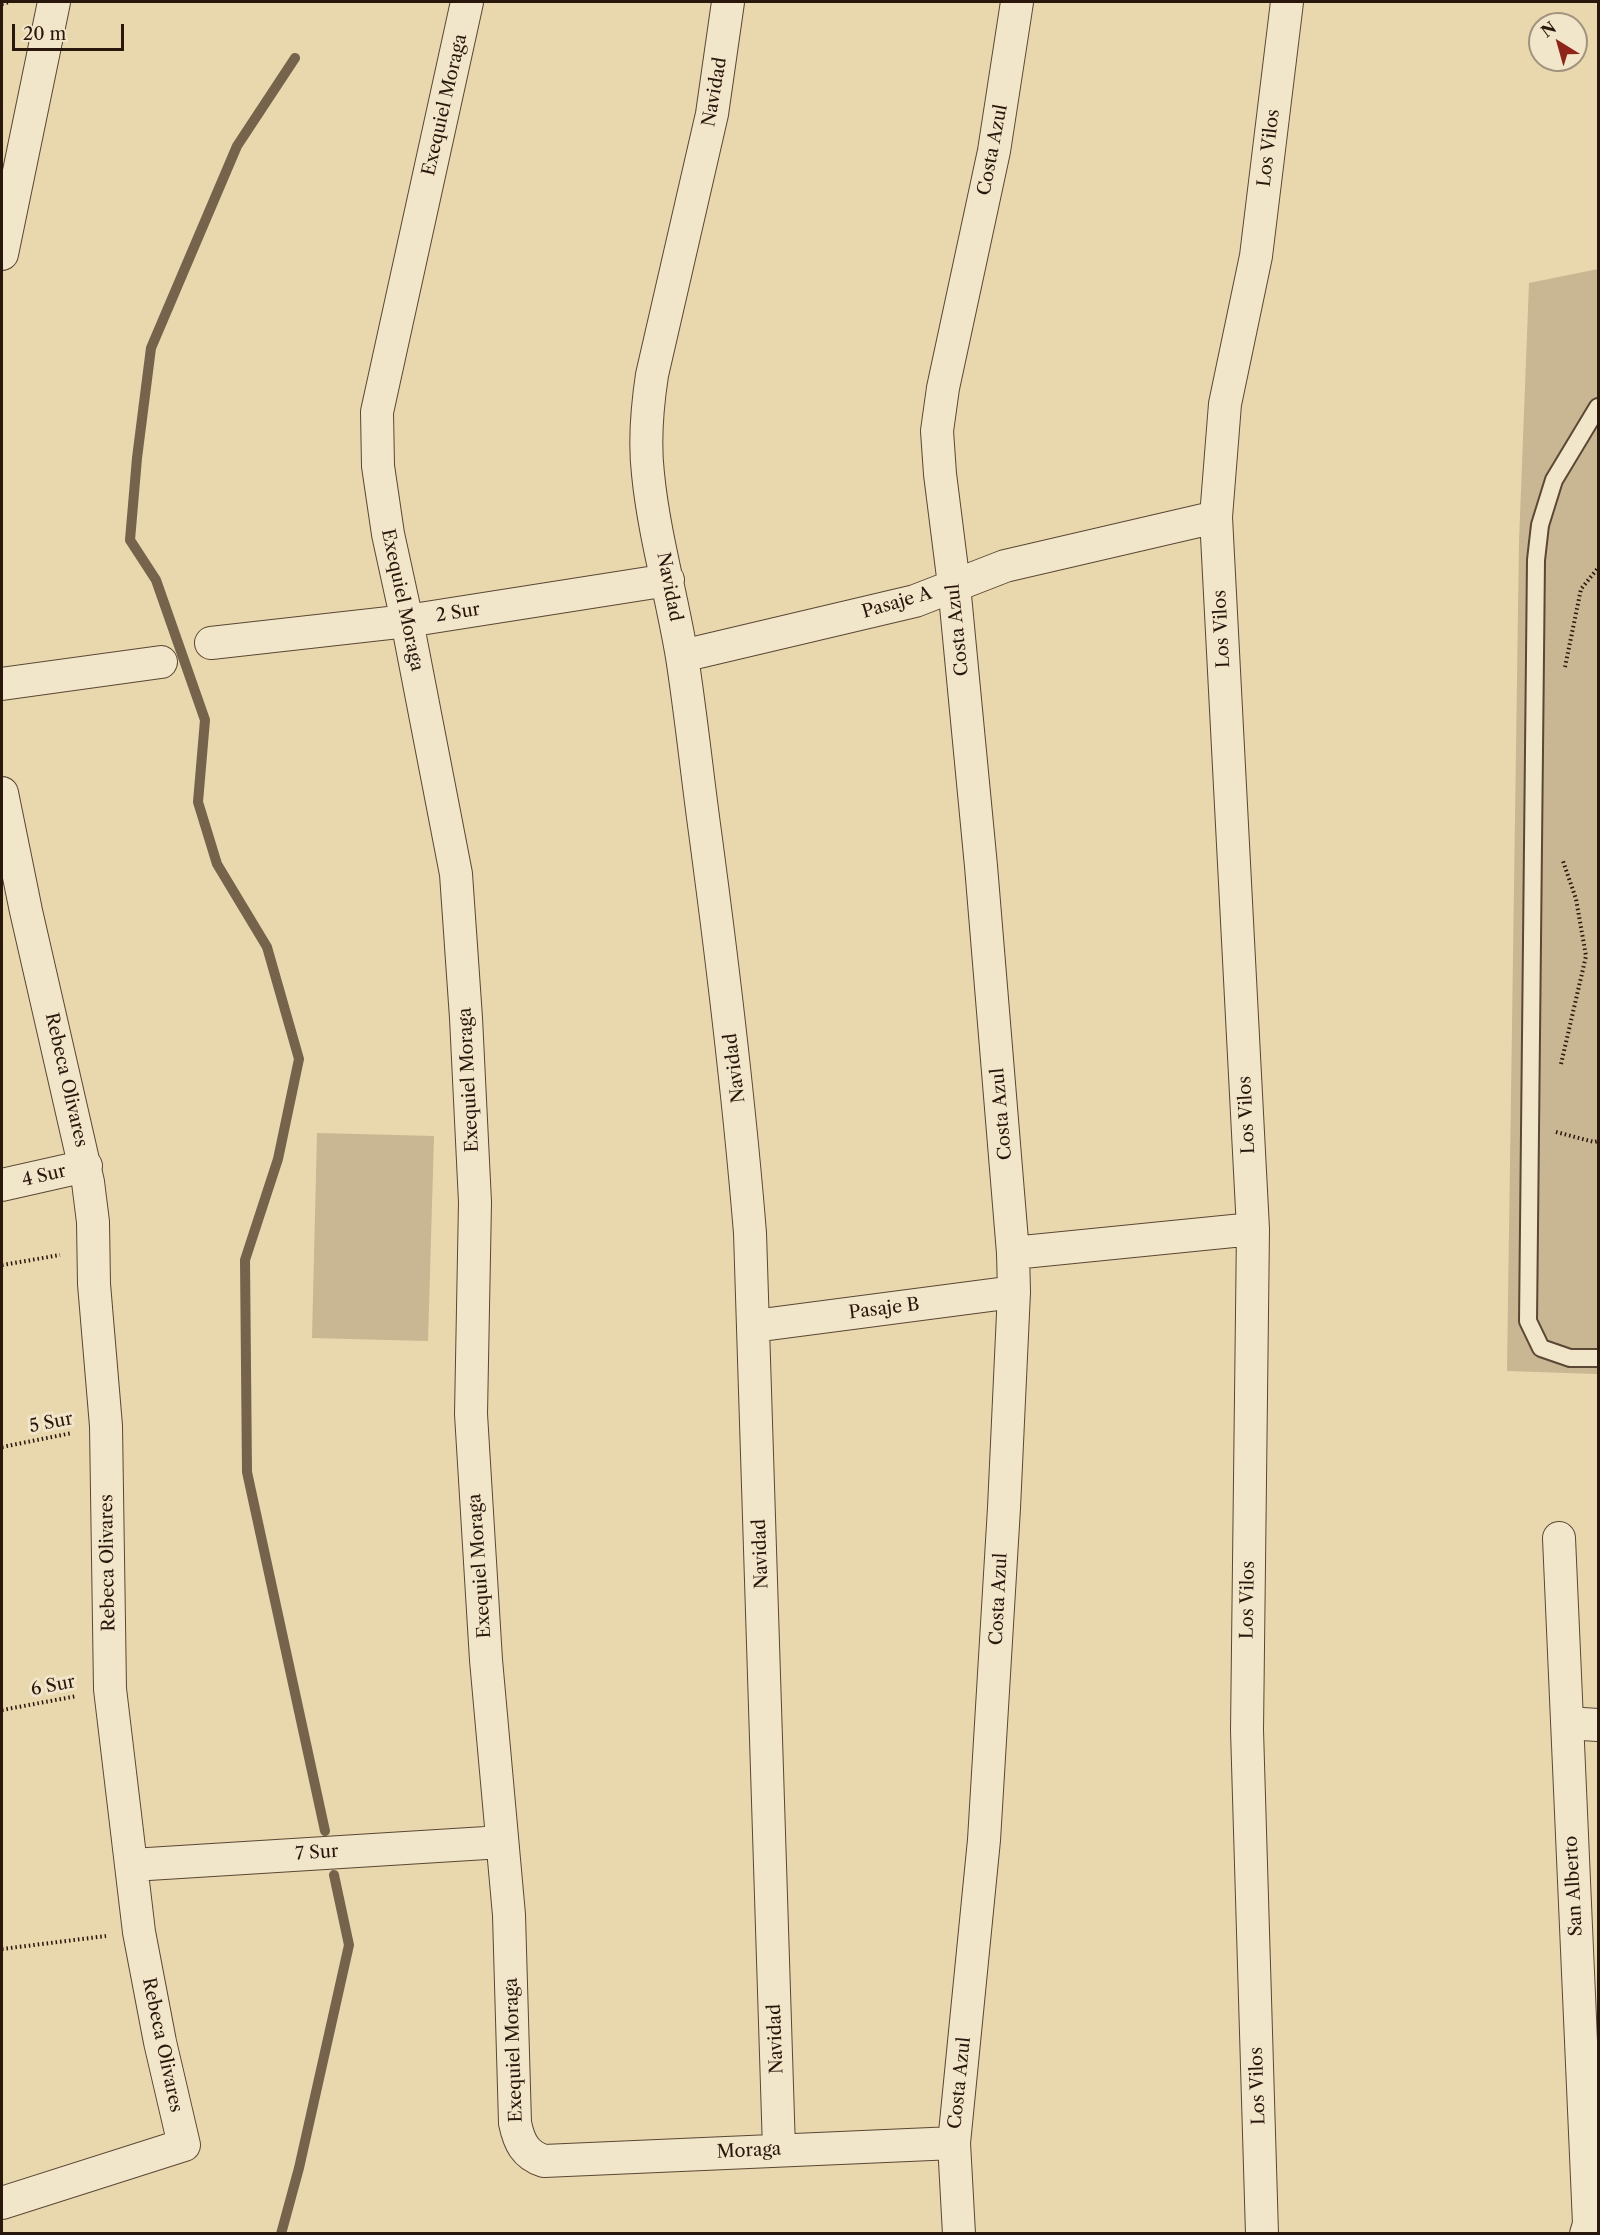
<!DOCTYPE html>
<html>
<head>
<meta charset="utf-8">
<style>
	body { margin:0 }
	#map { position:relative; width:1600px; height:2235px; overflow:hidden; background:#e9d7ad; font-family:"Libre Caslon Text",serif }
	canvas { display:block }
	.frame { position:absolute; inset:0; border:3px solid #2a170c; pointer-events:none }
	.north { position:absolute; left:1528px; top:12px; width:60px; height:60px; box-sizing:border-box; background:#f1e5ca; border:2px solid #a1937e; border-radius:50%; rotate:323deg; font-size:16px; font-weight:700; line-height:24px; text-align:center; color:#2a170c }
	.north::after { content:''; display:block; margin:auto; width:21px; height:27px; background:#8f2418; clip-path:polygon(50% 0,100% 100%,50% 72%,0 100%) }
	.scale { position:absolute; left:12px; top:24px; width:112px; height:27px; box-sizing:border-box; border:3px solid #2a170c; border-top:0; padding-left:8px; font-size:18px; line-height:21px; white-space:nowrap; color:#2a170c; -webkit-text-stroke:4px #f1e5ca; paint-order:stroke }
</style>
</head>
<body>
<div id="map">
<canvas width="1600" height="2235"></canvas>
<div class="frame"></div>
<div class="north">N</div>
<div class="scale">20 m</div>
</div>
<script>
const g = document.querySelector('canvas').getContext('2d');
g.lineJoin = 'round';
function fillPath(path, color) { g.fillStyle = color; g.fill(path, 'evenodd'); }
function strokePath(path, color, width, dash) { g.strokeStyle = color; g.lineWidth = width; g.lineCap = dash ? 'butt' : 'round'; g.setLineDash(dash || []); g.stroke(path); }
function write(font, color, halo, rows, align = 'center') {
  g.font = font + ' "Libre Caslon Text",serif'; g.lineWidth = 6; g.setLineDash([]); g.textBaseline = 'middle'; g.strokeStyle = halo; g.fillStyle = color; for (const [text, x, y, turn = 0] of rows) {
    g.save(); g.translate(x, y); g.rotate((+turn || 0) * Math.PI / 180); g.textAlign = isNaN(turn) ? turn : align; if (halo) g.strokeText(text, 0, 0); g.fillText(text, 0, 0); g.restore();
  }
}
const green = new Path2D(`
	M1598,269V1374L1507,1371L1519,542L1529,283Z
	M317,1133L434,1136L428,1341L312,1338Z`);
const stream = new Path2D(`
	M295,58L237,146L151,348L137,458L130,540L156,580L205,720L198,802L217,864L267,947L299,1059L278,1159L245,1260L247,1472L325,1831
	M281,2234L299,2168L349,1945L334,1875`);
const path = new Path2D(`
	M2,4L9,2
	M1565,667L1581,589L1598,568
	M1561,1064L1586,956L1576,899L1563,861
	M1556,1132L1594,1142L1598,1141
	M2,1265L60,1255
	M2,1447L72,1433
	M2,1710L77,1696
	M2,1949L106,1936`);
const service = new Path2D(`
	M1598,407L1554,480L1540,525L1536,560L1528,1321L1541,1348L1570,1358H1598`);
const minor = new Path2D(`
	M467,2L377,412L378,466L388,534L407,621L456,874L466,1018L475,1202L471,1414L486,1660L509,1915L515,2123C519,2142 525,2155 544,2161L954,2143
	M728,2L712,114L652,375C647,408 644,440 648,474C654,535 672,596 682,657C691,715 697,774 705,832C723,966 739,1099 750,1233L779,2149
	M2,254L54,2
	M211,643L407,621L668,580
	M682,656L915,601L1005,566L1216,517
	M2,684L161,662
	M2,793L26,911L88,1182L93,1222L94,1284L106,1426L110,1689L139,1932L160,2042L184,2145L2,2203
	M2,1185L86,1166
	M1013,1253L1253,1229
	M754,1326L1014,1292
	M1559,1538L1589,2224L1586,2234
	M1567,1723L1598,1725
	M132,1865L502,1842
	M959,2234L954,2143L984,1840L1004,1508L1014,1292L1013,1253L981,866L954,585L940,474L937,431L943,388L994,151L1017,2
	M1262,2234L1247,1730L1253,1229L1216,517L1225,404L1256,256L1287,2`);
const streetNames = [
	["Navidad",715,92,-80],
	["Exequiel Moraga",445,105,-77],
	["Los Vilos",1269,148,-83],
	["Costa Azul",993,150,-79],
	["Navidad",669,587,79],
	["Exequiel Moraga",402,600,78],
	["Pasaje A",897,603,-16],
	["2 Sur",458,613,-9],
	["Los Vilos",1222,629,-93],
	["Costa Azul",958,630,-96],
	["Navidad",735,1068,-97],
	["Rebeca Olivares",66,1080,77],
	["Exequiel Moraga",469,1080,-93],
	["Costa Azul",1002,1114,-95],
	["Los Vilos",1247,1115,-93],
	["4 Sur",44,1176,-13],
	["Pasaje B",884,1309,-7],
	["5 Sur",51,1423,-11],
	["Navidad",761,1554,-92],
	["Rebeca Olivares",108,1563,-91],
	["Exequiel Moraga",480,1566,-94],
	["Costa Azul",999,1599,-87],
	["Los Vilos",1248,1600,-89],
	["6 Sur",53,1686,-11],
	["7 Sur",317,1853,-4],
	["San Alberto",1574,1886,-93],
	["Navidad",776,2039,-92],
	["Rebeca Olivares",162,2045,78],
	["Exequiel Moraga",514,2050,-92],
	["Costa Azul",960,2083,-84],
	["Los Vilos",1258,2086,-92],
	["Moraga",749,2151,-3]
];
fillPath(green, '#c9b692');
strokePath(stream, '#76634c', 10);
strokePath(service, '#5a4734', 20);
strokePath(minor, '#5a4734', 34);
strokePath(path, '#2a170c', 4, [1.5, 3]);
strokePath(service, '#f1e5ca', 16);
strokePath(minor, '#f1e5ca', 32);
write('18px', '#2a170c', '#f1e5ca', streetNames);
</script>
</body>
</html>
